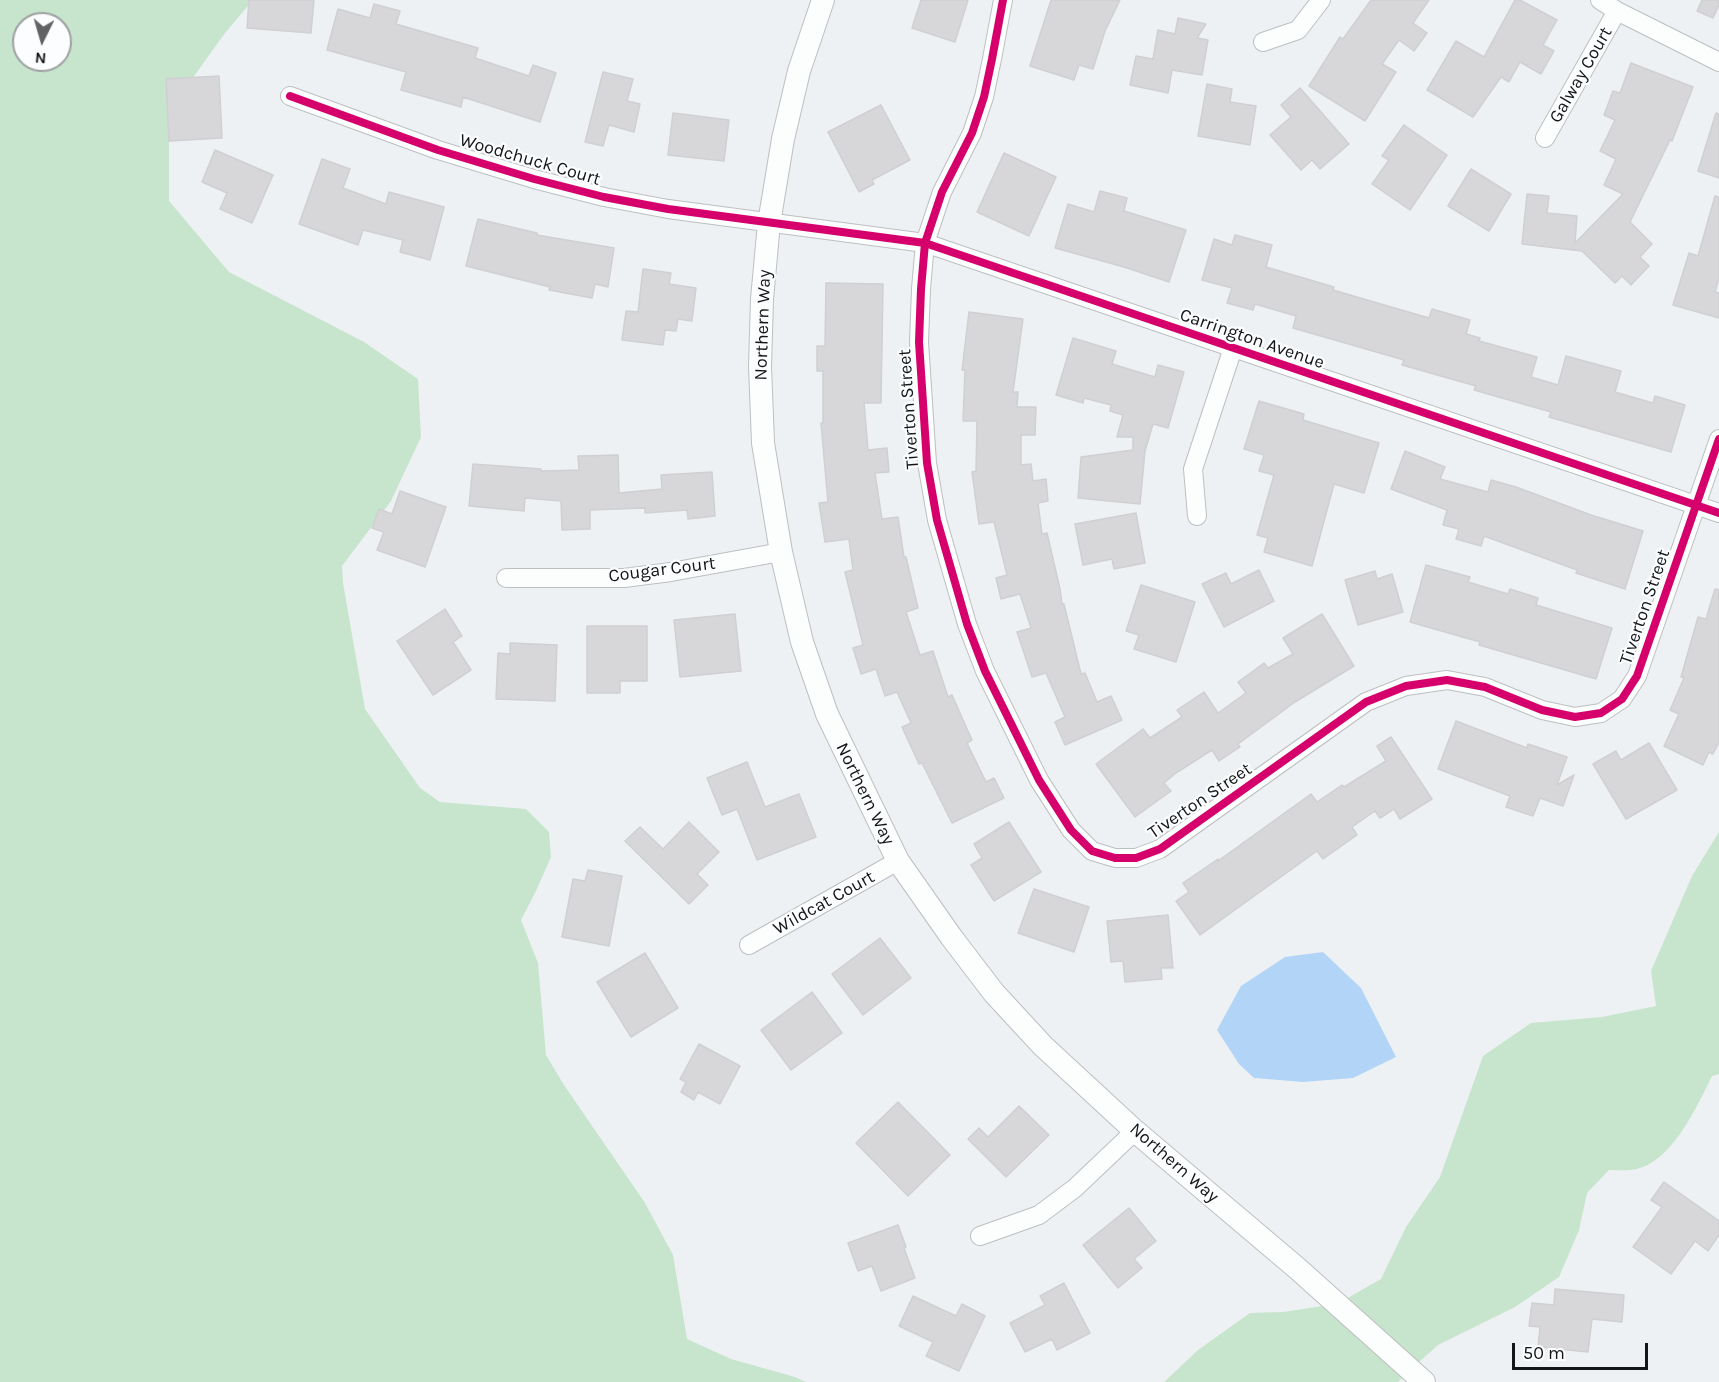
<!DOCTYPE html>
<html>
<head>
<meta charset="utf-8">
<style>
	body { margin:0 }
	#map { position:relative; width:1719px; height:1382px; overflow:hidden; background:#eef1f4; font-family:Karla,sans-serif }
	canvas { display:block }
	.north { position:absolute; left:12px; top:12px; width:60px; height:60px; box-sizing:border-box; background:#fbfdfe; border:2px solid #9ea0a2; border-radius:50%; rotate:185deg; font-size:16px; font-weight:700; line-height:24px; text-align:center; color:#131517 }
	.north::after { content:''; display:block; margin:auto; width:21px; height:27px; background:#606264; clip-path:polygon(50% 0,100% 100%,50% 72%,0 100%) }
	.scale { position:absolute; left:1512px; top:1343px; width:136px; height:27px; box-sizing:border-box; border:3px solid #131517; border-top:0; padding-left:8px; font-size:18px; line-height:21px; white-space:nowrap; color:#131517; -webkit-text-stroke:4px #fbfdfe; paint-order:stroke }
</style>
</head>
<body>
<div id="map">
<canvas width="1719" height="1382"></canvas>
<div class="north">N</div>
<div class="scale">50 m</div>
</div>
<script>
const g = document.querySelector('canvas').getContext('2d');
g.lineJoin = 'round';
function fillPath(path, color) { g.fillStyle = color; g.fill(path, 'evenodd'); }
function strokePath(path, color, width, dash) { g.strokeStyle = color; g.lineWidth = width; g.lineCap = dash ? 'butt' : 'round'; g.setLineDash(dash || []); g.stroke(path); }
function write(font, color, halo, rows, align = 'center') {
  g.font = font + ' Karla,sans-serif'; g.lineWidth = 4.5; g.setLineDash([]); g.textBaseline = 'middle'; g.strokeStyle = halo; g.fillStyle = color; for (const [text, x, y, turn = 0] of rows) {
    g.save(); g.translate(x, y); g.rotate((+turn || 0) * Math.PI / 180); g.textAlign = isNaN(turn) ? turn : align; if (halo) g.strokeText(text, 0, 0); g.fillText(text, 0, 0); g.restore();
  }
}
const green = new Path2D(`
	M0,0H253L225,33L169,111V201L229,272L364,342L418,379L421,437L391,501L342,566L343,583L365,709L420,788L440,802L526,809L549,832L551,857L535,893L521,920L538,963L546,1055L564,1085L645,1203L673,1255L687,1339L731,1359L795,1377L806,1382H0ZM24,24H60V60H24Z
	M1719,832V1074L1712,1076C1697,1106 1673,1160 1637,1169C1629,1171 1618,1170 1609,1170L1587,1193L1579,1230L1559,1277L1515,1307L1438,1345L1418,1363L1346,1299L1381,1279L1406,1227L1440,1177L1483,1056L1531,1023L1602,1017L1656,1006L1651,971L1692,876Z
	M1323,1306L1403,1377L1398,1382H1164L1198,1350L1250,1313L1283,1312Z`);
const water = new Path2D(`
	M1323,952L1361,988L1396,1057L1353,1078L1303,1082L1254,1078L1239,1064L1217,1030L1241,986L1285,957Z`);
const building = new Path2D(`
	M249,0H314L311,33L247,28Z
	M921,0H968L955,42L912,28Z
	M1051,0H1120L1105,31L1093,69L1079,65L1074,80L1030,66Z
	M1371,0H1429L1413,23L1427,33L1414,51L1399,40L1382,64L1396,72L1365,121L1309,86L1340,37L1343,39Z
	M1515,0H1520L1557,20L1543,45L1554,51L1541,74L1520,62L1509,82L1501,77L1473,117L1427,90L1456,41L1484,57Z
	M1702,0H1719V5L1713,18L1697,11Z
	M374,4L400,11L396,24L478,48L475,58L529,76L533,65L556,73L540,122L463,97L461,107L401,90L406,72L327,50L338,9L370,18Z
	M1178,18L1206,24L1197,38L1208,40L1202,75L1172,70L1168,93L1130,85L1136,56L1153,59L1158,30L1175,34Z
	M1631,63L1693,87L1672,141L1670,140L1630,222L1652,244L1640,257L1649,266L1631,285L1622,276L1615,283L1582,251L1522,244L1527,194L1549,196L1547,213L1577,216L1575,243L1623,194L1604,185L1616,159L1600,151L1615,120L1604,115L1613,91L1620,93Z
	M603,72L633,79L627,101L640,104L634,132L609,125L603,146L585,142Z
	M219,76L222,138L169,141L166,79Z
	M1207,84L1232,89L1230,102L1256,106L1250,145L1198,136Z
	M1300,88L1349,144L1320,169L1312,160L1301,170L1270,135L1291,117L1281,105Z
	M881,105L910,160L872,180L874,184L859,192L828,132Z
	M673,113L729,120L724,161L668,155Z
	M1716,113L1719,114V178L1698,171Z
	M1404,125L1447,155L1410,210L1372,184L1389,160L1382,156Z
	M215,150L273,175L252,223L220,209L227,193L202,182Z
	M1004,153L1056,177L1029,236L977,212Z
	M322,159L350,169L343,188L386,204L389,192L444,207L430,260L400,252L403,240L363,230L358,245L299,224Z
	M1471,169L1511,194L1489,231L1448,206Z
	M1100,191L1127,198L1124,211L1186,230L1169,282L1124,267L1055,248L1068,204L1094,212Z
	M1715,196L1719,197V278L1715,292L1719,293V318L1673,305L1689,253L1698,256Z
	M478,219L537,233V235L614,248L608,287L595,284L592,298L549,290L550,287L466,266Z
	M1235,235L1272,245L1266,267L1334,287L1333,290L1429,318L1432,309L1470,320L1466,334L1480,338L1479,341L1537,357L1531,377L1558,385L1566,356L1621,371L1615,392L1653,403L1655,396L1685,405L1671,452L1549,417L1551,412L1474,390L1476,386L1402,365L1404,360L1293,328L1296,316L1255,304L1253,310L1227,303L1232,288L1202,280L1214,239L1232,245Z
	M643,269L671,273L669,284L696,288L692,321L678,319L676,331L665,330L663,345L622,340L626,311L638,312Z
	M826,283L883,284L881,403H864L868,450L887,448L889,472L875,473L882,519L898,517L904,557H906L918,608L906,612L920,655L933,651L948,697L952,695L972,740L967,743L986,782L994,778L1004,798L952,823L922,763L919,764L902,727L911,723L897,692L885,696L876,669L861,674L853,648L863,645L845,572L853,570L849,539L825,542L819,503L828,502L821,423H823V371H817V346H825Z
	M969,312L1023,319L1013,392H1018L1017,407H1036L1035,435H1021V465L1031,464L1033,481L1046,479L1048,501L1038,503L1042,534L1047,533L1060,589L1062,604H1064L1081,674L1085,673L1097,702L1111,696L1122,720L1065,745L1055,722L1065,717L1046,673L1032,677L1017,632L1031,628L1020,594L1001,599L996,578L1007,575L994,522L979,524L972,472L976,471L977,421H963L965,370H962Z
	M1073,338L1116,351L1112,364L1155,377L1158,365L1184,372L1168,428L1153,424L1145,451L1140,504L1078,498L1081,457L1133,450V437H1117L1123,415L1110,411L1111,405L1084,398L1083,403L1056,395Z
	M1259,401L1304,414L1303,420L1379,443L1364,493L1334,484L1312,566L1264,552L1268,538L1257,535L1274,475L1259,471L1264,455L1244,449Z
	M1405,451L1445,467L1440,479L1488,492L1491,480L1516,487L1591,515L1643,531L1625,589L1576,573L1577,570L1484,536L1481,546L1456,539L1459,529L1443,525L1447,510L1391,489Z
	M618,455L619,493L662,489L661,475L712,472L715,516L688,519L687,510L645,513V508L590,510V529L562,530L561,501L525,498L524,511L469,506L473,464L541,469V471L579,470L578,456Z
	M400,491L446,507L425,567L377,550L384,532L372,528L379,509L392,514Z
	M1136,513L1145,563L1114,569L1112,559L1083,565L1075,524Z
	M1426,565L1470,577L1468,582L1508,594L1510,589L1538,598L1536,605L1612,628L1596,679L1479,645L1480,642L1410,622Z
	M1259,570L1274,601L1224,627L1202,584L1226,573L1231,584Z
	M1375,571L1377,579L1392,574L1403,612L1358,625L1345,580Z
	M1141,585L1195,602L1176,662L1134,649L1139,635L1126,631Z
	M1715,589L1719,590V742L1713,754L1709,752L1703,765L1664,746L1679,714L1670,710L1684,678L1681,677L1698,617L1706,619Z
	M445,609L462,636L453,642L471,670L433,695L397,641Z
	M735,614L741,671L680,677L674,620Z
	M1322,614L1354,666L1295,702L1238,744L1240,747L1219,761L1212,750L1176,773L1164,783L1171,791L1135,817L1096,764L1143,729L1150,738L1182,717L1177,710L1204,692L1218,713L1246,693L1238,682L1264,663L1268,668L1293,654L1283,638Z
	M587,626H647V681H620V693H587Z
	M510,643L557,645L555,701L496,699L498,653L510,654Z
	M1456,721L1527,748L1528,744L1567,757L1557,785L1574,775L1563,806L1540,798L1533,816L1506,807L1510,796L1438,769Z
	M1391,737L1432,799L1400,819L1394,809L1380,818L1375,811L1352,827L1357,835L1323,859L1317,851L1200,935L1176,901L1189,892L1183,883L1218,859V861L1311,794L1317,802L1342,785L1344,787L1386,761L1377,746Z
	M1649,743L1677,790L1626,819L1593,764L1616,751L1621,760Z
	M747,762L765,807L799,794L816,837L757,860L737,809L722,815L707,778Z
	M689,822L719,852L697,874L708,885L689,904L625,841L640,827L663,849Z
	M1009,822L1041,872L994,901L971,865L982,858L974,844Z
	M588,870L622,876L609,946L562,937L573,879L585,881Z
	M1034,889L1089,907L1074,952L1018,933Z
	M1168,915L1173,968H1161L1162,979L1125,982L1123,961L1111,962L1107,921Z
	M880,938L911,978L863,1015L832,974Z
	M645,953L678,1008L631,1037L597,982Z
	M812,992L842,1033L791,1070L761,1030Z
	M699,1044L740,1066L720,1104L698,1092L694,1100L681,1092L686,1082L680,1079Z
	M898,1102L950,1155L908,1196L856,1143Z
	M1019,1106L1049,1135L1006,1177L968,1139L979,1128L988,1137Z
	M1664,1182L1719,1221V1235L1708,1251L1695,1241L1671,1274L1633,1247L1662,1207L1651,1200Z
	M1129,1208L1156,1241L1134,1259L1142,1268L1118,1288L1083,1245Z
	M898,1225L906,1247L904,1248L915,1278L881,1291L872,1266L858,1271L848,1243Z
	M1064,1283L1090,1333L1057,1350L1052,1339L1025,1352L1010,1323L1045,1305L1040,1296Z
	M1555,1289L1624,1295L1622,1322L1592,1319L1588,1352L1538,1347L1540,1327L1529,1326L1532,1303L1554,1305Z
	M913,1296L956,1316L962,1304L985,1316L959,1371L926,1356L933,1342L899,1326Z`);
const minor = new Path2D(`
	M1003,0L992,59L984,97L972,133L942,192L925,243L921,289L919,342L927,463L937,520L967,624L985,671L1039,780L1071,830L1092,851L1115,858H1136L1160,849L1366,702L1406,686L1447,680L1485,687L1542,710L1575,717L1601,713L1622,699L1637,676L1719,439
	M1600,0L1617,11L1719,62
	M1263,42L1298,30L1321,0
	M290,96L438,150L534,179L604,197L668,209L925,243L1719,513
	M1545,138L1617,11
	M1197,516L1193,469L1233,348
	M506,578H624L671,572L781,552
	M749,945L898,861
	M980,1236L1039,1215L1075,1188L1135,1131`);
const tertiary = new Path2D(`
	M823,0L799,71L783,139L769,223L762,299L760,366L763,443L781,552L802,642L827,714L898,861L952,938L994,993L1043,1046L1135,1131L1298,1269L1424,1382`);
const cycleway = new Path2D(`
	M1003,0L992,59L984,97L972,133L942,192L925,243L921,289L919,342L927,463L937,520L967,624L985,671L1039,780L1071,830L1092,851L1115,858H1136L1160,849L1366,702L1406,686L1447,680L1485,687L1542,710L1575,717L1601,713L1622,699L1637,676L1719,439
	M290,96L438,150L534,179L604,197L668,209L925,243L1719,513`);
const streetNames = [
	["Galway Court",1581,75,-60],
	["Woodchuck Court",530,160,16],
	["Northern Way",763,325,-88],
	["Carrington Avenue",1252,339,19],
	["Tiverton Street",909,409,-94],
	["Cougar Court",662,570,-7],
	["Tiverton Street",1645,607,-71],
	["Northern Way",865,794,64],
	["Tiverton Street",1200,801,-34],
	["Wildcat Court",824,903,-29],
	["Northern Way",1174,1163,41]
];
fillPath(green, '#c7e4cc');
fillPath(water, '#b2d4f6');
fillPath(building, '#d7d6d9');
strokePath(building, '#d0cfd2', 1.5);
strokePath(minor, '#bdbfc1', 20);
strokePath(tertiary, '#bdbfc1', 24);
strokePath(minor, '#fcfdfd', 18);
strokePath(tertiary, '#fcfdfd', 22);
strokePath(cycleway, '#d6006c', 8);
write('18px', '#131517', '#fbfdfe', streetNames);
</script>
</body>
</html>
